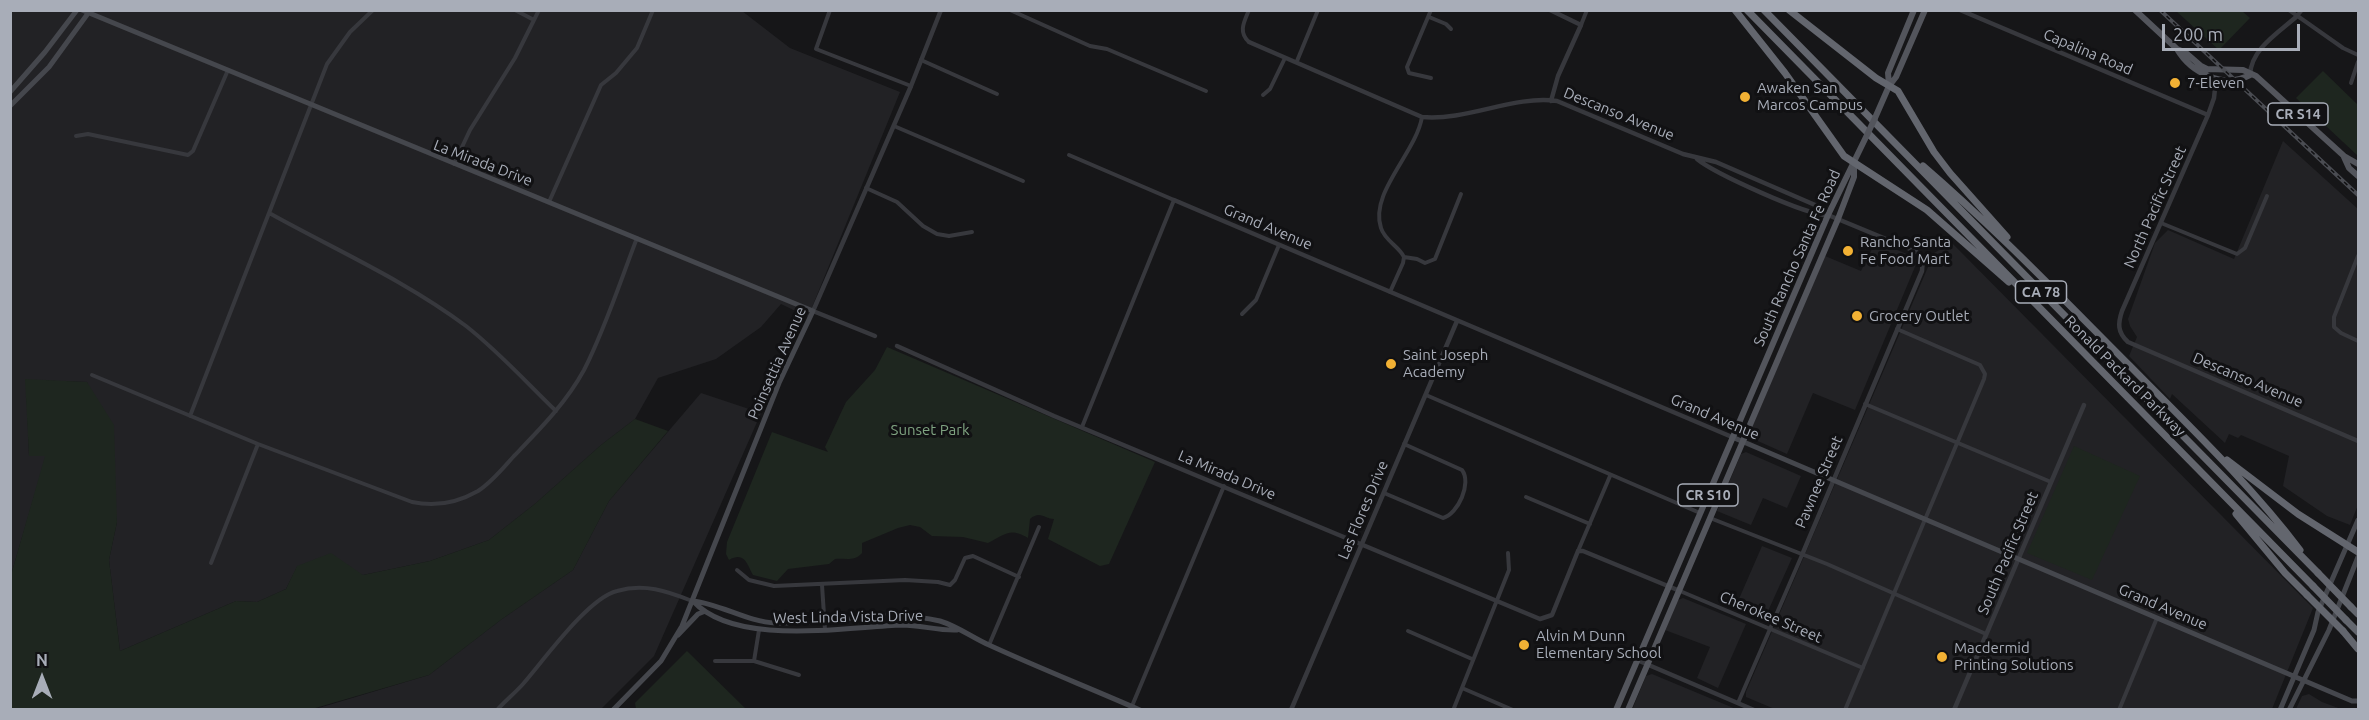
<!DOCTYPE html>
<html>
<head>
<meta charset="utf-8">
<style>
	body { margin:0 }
	#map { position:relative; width:2369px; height:720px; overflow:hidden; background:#161618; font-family:Ubuntu,sans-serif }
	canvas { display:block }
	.frame { position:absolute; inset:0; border:12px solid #a8adb8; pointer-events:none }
	.north { position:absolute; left:12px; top:648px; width:60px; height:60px; -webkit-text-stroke:4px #111113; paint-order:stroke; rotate:0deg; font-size:16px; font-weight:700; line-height:24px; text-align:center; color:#a8adb8 }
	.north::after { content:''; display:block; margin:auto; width:21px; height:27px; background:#a8adb8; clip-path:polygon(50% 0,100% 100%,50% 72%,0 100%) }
	.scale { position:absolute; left:2162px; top:24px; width:138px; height:27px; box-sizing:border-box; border:3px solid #a8adb8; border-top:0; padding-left:8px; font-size:18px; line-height:21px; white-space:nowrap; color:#a8adb8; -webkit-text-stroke:4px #111113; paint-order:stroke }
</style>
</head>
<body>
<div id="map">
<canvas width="2369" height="720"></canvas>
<div class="frame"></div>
<div class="north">N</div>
<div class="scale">200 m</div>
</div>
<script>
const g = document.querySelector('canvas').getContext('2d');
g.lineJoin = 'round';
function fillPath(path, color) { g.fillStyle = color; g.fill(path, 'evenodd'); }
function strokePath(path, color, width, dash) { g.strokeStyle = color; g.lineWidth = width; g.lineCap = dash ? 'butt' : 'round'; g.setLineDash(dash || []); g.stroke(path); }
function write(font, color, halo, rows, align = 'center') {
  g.font = font + ' Ubuntu,sans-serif'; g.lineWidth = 6; g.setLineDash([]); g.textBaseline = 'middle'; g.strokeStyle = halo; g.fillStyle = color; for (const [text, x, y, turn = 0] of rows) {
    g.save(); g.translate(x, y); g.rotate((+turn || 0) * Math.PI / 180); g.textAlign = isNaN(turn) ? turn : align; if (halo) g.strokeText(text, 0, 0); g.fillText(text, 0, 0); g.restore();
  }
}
const built = new Path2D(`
	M10,11H742L790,48L900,92L808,317L781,304L761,327L716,359L658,378L635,419L601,445L536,503L489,540L430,561L363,575L297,567L286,589L257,602L236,601L120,651L109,560L117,522L87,382L26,380L29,455L46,456L11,575Z
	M2283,141L2358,209V505L2350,525L2327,516L2283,486L2289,456L2241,435L2238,438L2229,434L2225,443L2172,394L2170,399L2129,356L2137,337L2130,326L2128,319L2155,243L2168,230L2234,259Z
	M1876,241L1914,257L1917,262L1855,410L1813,393L1787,454L1751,438L1749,434L1825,256L1861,271Z
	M1952,243L2313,608L2272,709L1777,710L1746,697V692L1934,253Z
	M701,393L761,413L654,656L601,709L312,710L429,675L502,619L573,570L609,501Z
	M1746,452L1801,476L1787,508L1763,498L1751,525L1717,511L1741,454Z
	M1762,546L1792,558L1764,620L1735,608Z
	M1683,598L1746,624L1718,688L1697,678L1710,647L1665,630L1678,600Z
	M1652,674L1736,709L1632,710L1646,676Z
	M2309,694L2322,702L2341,709H2296L2302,696Z`);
const green = new Path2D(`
	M2176,11H2242L2250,18L2219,50Z
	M2323,71L2358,105V156L2296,98Z
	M887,347L1155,462L1109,564L1100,566L1048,539L1054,519C1045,519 1040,510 1030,519L1028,538C1009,527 1005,535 988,543L963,537L932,536L920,527L910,525L898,528L862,543V553C854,562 845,558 835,559L829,564L788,569L777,581L753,575C747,565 745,551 729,560L726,554L727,542L772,432L828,452L825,447L846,402L875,370Z
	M25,379L87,382L114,425L117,522L109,560L120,651L236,601L257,602L286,589L297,566L331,553L363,575L430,561L489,540L536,503L601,445L635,419L668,431L609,501L573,570L502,619L429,675L312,709H11V575L45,456H29Z
	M2074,446L2140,476L2092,580L2027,553Z
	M687,651L746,709H636L635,703Z`);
const minor = new Path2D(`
	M515,10L534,20
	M830,10L816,49L911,86
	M1010,10L1090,46L1107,49L1206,91
	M1249,10C1244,22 1238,32 1249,42
	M2289,10L2343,48L2358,55
	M1429,17L1446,24L1451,29
	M2296,17L2302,10
	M1581,25L1587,10
	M921,60L997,94
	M1297,61L1318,10
	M1431,78L1409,73L1407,67L1431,10
	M2351,83L2358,62
	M1263,95L1270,89L1285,58
	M894,126L1023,181
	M76,136L88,134L188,155L193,151L228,70
	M1069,155L1174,200L1082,427
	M454,164L470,130L515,58L539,10
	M866,188L897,202L923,226L937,234L949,236L972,232
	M549,202L601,85L616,73L637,48L653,10
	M271,214C336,250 406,281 466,326C498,351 526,382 556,411
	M2161,223L2237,254L2245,248L2267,196
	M2358,256L2334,317V327L2341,333L2358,341
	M1404,257L1417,259L1425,263L1435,259L1461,194
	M1390,292L1403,263L1404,257C1399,246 1385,241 1381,228C1369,193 1416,153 1422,117
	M1242,314L1256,300L1279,245
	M92,375L258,444L412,502C435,507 457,503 478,491C492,482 503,468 514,456C540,429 566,403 584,370C605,329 620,282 637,238
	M1426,395L1700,513
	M1865,404L2051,482
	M190,416L327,64L350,32L373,10
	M1384,493L1443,518C1458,514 1472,483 1462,470L1404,444
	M1526,497L1590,524
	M1710,518L1827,564L1986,634
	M1578,551L1610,476
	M211,563L258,444
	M737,570L749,580L774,586L905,580L938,582L950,585L955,580L965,558L973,556L1019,577
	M822,585L825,630
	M1680,591L1863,668
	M1408,631L1472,659
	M989,645L1039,527
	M715,661H754L799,675
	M754,661L759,630
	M1462,688L1513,710
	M1738,703L1802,555
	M1132,706L1224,486
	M1454,708L1509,570L1508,553
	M497,710C505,701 515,693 523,684C544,660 588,598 617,591C644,583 667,591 692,601
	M1845,710L1984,379L1985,374L1980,365L1897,329
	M2119,710L2157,618`);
const tertiary = new Path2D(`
	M1550,10L1581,25L1558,76L1551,101
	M1960,10L2208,115
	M1249,42L1422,117C1468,121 1513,95 1557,101L1683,154L1716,162L1822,208L1828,215L1915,251L1923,257L1922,271L1802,555
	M2250,75C2251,49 2278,33 2296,17
	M2216,79L2214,98L2208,115L2122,311C2118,323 2117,332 2128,342L2358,441
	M1697,159C1714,173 1807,216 1828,215
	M1174,200L1732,437
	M875,336L813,311L911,86L941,10
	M897,346L1054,416L1540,619L1552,615L1578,551H1583L1680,591
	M1637,660L1754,710
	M1291,710L1457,321
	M1954,710L2084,405`);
const secondary = new Path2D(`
	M82,10L813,311L779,383L682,626L661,661L613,710
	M10,92L45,52L77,10
	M10,106L49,67L89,12
	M1732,437L2352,701H2358
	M693,601C721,604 747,622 776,623C829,624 888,608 940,621C957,626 973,638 989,645C1039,668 1090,688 1140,710
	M693,601C735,647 844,627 902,625C921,625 939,631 957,630
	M678,635L698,614L703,612
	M2280,710L2314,630L2318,612L2358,520
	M2289,710L2329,630L2358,557`);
const primary = new Path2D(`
	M2135,10L2177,49C2191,73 2224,89 2250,75
	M2177,49L2186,53L2201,66L2207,69L2243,70L2256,76L2344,156L2358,164
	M1889,85L1888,73L1914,10
	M1875,118L1889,86L1896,77L1925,10
	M2344,157L2349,168L2358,176
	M1616,710L1828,215L1867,135
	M1628,710L1838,219L1854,177V164`);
const motorway = new Path2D(`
	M1735,10L1785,73L1844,156L1927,210L2009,282
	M1747,10L2313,586
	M1764,10L2318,573
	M1789,10L1876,78L1898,91L1934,152L1950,173L2007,237
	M1923,166C1996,229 2062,298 2130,366C2188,425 2249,483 2300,550
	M2227,460L2298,514L2358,552
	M2236,514L2285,573L2307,595
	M2351,607L2358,614
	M2346,620L2358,632
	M2343,631L2358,649`);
const rail = new Path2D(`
	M2160,10L2358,195`);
const primaryBridge = new Path2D(`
	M1867,135L1875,118`);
const motorwayBridge = new Path2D(`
	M2318,573L2351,607
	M2313,586L2346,620
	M2307,595L2343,631`);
const markers = [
	[2175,83,6,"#f2b134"],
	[1745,97,6,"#f2b134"],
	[1848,251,6,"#f2b134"],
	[1857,316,6,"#f2b134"],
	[1391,364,6,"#f2b134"],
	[1524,645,6,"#f2b134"],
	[1942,657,6,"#f2b134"]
];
const shields = [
	[2298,114,60],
	[2041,292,51],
	[1708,495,60]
];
const shieldNames = [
	["CR S14",2298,114],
	["CA 78",2041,292],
	["CR S10",1708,495]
];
const streetNames = [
	["Capalina Road",2088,52,23],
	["Descanso Avenue",1619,114,22],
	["La Mirada Drive",483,163,21],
	["North Pacific Street",2155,207,-66],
	["Grand Avenue",1268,227,23],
	["South Rancho Santa Fe Road",1797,258,-66],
	["Poinsettia Avenue",777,363,-66],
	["Ronald Packard Parkway",2125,376,45],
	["Descanso Avenue",2248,380,23],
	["Grand Avenue",1715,417,23],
	["La Mirada Drive",1227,475,23],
	["Pawnee Street",1819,482,-67],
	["Las Flores Drive",1363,510,-67],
	["South Pacific Street",2008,553,-67],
	["Grand Avenue",2163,607,23],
	["West Linda Vista Drive",848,617,-1],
	["Cherokee Street",1771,617,23]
];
const poiNames = [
	["7-Eleven",2187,83],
	["Awaken San",1757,88],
	["Marcos Campus",1757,105],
	["Rancho Santa",1860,242],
	["Fe Food Mart",1860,259],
	["Grocery Outlet",1869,316],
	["Saint Joseph",1403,355],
	["Academy",1403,372],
	["Alvin M Dunn",1536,636],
	["Elementary School",1536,653],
	["Macdermid",1954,648],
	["Printing Solutions",1954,665]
];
const parkNames = [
	["Sunset Park",930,430]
];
fillPath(built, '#222225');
fillPath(green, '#1e261f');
strokePath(minor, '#37383d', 4);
strokePath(tertiary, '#37383d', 4.5);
strokePath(secondary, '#45474d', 5);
strokePath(primary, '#53555c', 6);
strokePath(motorway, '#63666e', 7);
strokePath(rail, '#4a4c52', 4);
strokePath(rail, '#111113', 1.5, [4.5]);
strokePath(primaryBridge, '#53555c', 6);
strokePath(motorwayBridge, '#63666e', 7);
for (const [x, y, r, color] of markers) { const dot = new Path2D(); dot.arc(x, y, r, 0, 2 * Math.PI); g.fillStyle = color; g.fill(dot); strokePath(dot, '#111113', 2); }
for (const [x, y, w] of shields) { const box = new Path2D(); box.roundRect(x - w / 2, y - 11, w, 22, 4.5); g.fillStyle = '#111113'; g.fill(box); strokePath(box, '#a8adb8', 1.5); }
write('bold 14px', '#a8adb8', null, shieldNames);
write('15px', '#a8adb8', '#111113', streetNames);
write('15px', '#a8adb8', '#111113', poiNames, 'left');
write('15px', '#7fa381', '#111113', parkNames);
</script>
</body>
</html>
